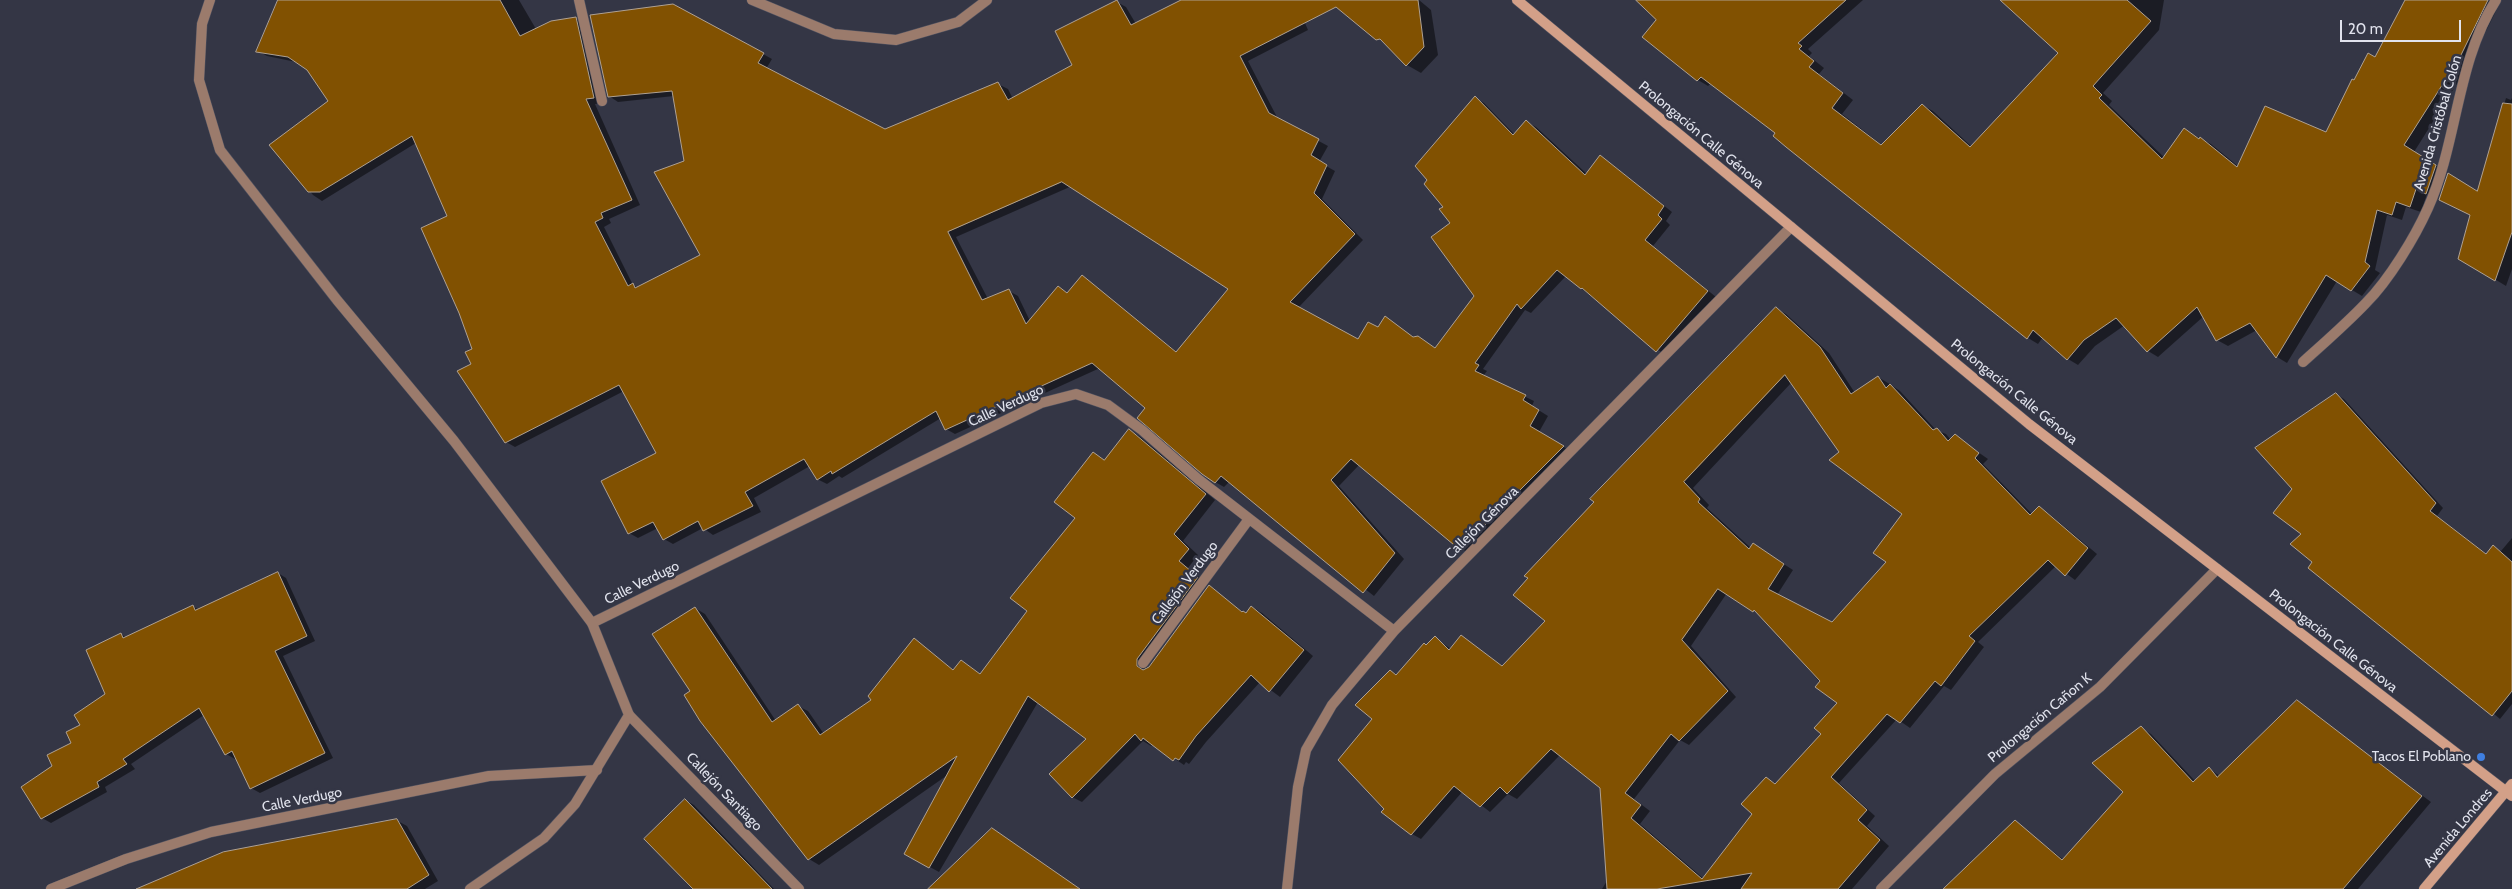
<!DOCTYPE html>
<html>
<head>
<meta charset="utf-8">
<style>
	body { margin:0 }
	#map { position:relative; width:2512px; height:889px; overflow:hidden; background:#343645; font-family:Cabin,sans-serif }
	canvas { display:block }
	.scale { position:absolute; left:2340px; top:20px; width:121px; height:22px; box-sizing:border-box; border:2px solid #e1e3ed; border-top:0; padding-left:6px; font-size:15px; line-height:18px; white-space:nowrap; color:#e1e3ed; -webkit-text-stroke:4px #343645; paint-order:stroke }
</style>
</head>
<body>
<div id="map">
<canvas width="2512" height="889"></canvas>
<div class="scale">20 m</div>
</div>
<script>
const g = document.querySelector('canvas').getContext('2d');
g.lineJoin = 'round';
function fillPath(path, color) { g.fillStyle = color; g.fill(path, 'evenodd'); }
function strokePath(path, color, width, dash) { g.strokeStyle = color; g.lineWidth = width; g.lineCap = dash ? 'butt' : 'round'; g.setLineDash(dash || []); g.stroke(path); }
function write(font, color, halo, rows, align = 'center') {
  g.font = font + ' Cabin,sans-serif'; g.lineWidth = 5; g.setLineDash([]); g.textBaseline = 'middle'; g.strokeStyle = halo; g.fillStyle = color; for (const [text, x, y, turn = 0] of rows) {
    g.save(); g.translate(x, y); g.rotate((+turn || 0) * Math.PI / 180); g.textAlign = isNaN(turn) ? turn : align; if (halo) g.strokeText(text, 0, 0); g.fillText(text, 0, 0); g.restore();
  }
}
const shadow = new Path2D(`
	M315,0H519L536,29L576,19L585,24L603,103L595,104L640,205L609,219L611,223L604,227L633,285L638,288L702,255L674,96L618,102L609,96L763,54L772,59L766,69L885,131L998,84L1008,89L1013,99L1074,65L1117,2L1126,7L1136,24L1184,0H1295L1308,30L1248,61L1278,119L1328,146L1319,162L1335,171L1322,199L1363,240L1298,308L1358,341L1378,329L1418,337L1436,348L1475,296L1452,223L1444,207L1475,98L1484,103L1515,135L1527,122L1536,127L1587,174L1600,157L1609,162L1672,212L1666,221L1670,225L1653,246L1716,297L1666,356L1566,276L1531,313L1525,310L1483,369L1487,371L1483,376L1534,401L1532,406L1548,416L1539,432L1572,452L1470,555L1360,464L1339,486L1404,559L1374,596L1229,482L1224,487L1215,482L1146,408L1100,368L955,434L946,429L941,418L842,478L839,476L827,484L817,479L810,466L754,498L761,512L713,535L703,528L673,544L664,539L658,528L638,538L629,533L658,454L624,391L515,447L506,442L472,365L473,350L449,216L416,143L322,201L313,195L271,145L329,102L308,69L296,62L267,56L258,51ZM1072,186L1230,289L1177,352L1082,277L1069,294L1058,287L1030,321L1018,296L1009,291L988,299L956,237Z
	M1330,0H1419L1431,10L1438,55L1421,73L1407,65L1387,45Z
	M1638,0H1863L1808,49L1812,53L1809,56L1824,68L1819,74L1853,100L1842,114L1882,145L1922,105L1933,111L1972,147L2060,53L2003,0H2164L2159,30L2103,93L2112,101L2109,105L2165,158L2184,130L2211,144L2239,167L2326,134L2354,82L2376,59L2406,0L2501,1L2470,63L2414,152L2446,172L2437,198L2427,194L2421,212L2406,207L2402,220L2387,215L2375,270L2380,273L2362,296L2337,281L2287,363L2277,357L2257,330L2228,346L2217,340L2204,316L2158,357L2148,351L2125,325L2095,346L2078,365L2068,359L2043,337L2038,344L2028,338L1777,132L1711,83L1708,86L1698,80L1643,37L1658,20Z
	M2506,98L2511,100L2512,98V269L2506,286L2460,258Z
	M1777,309L1786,314L1829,353L1855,393L1878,377L1888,383L1900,391L1936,430L1946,434L1951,440L1955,436L1988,459L1983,464L2032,514L2039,507L2048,513L2097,554L2075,580L2056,566L1978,642L1984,647L1951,690L1944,686L1910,728L1897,719L1839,783L1875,816L1867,826L1889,846L1852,889H1602L1608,879L1601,787L1560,755L1517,799L1508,794L1490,812L1463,791L1421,839L1412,834L1385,809L1374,718L1390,671L1398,675L1435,638L1451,649L1461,637L1503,666L1547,621ZM1792,382L1841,453L1904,514L1888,562L1832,623L1777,595L1793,570L1762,550L1751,548L1707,508L1709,505L1693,488ZM1727,593L1760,614L1838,703L1823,734L1777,784L1766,778L1754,814L1704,879L1640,824L1650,811L1634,799L1680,740L1689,745L1736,697L1691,646Z
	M2336,394L2344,399L2443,508L2437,516L2487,554L2493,547L2501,551L2512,538V704L2500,719L2314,562L2303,534L2294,489Z
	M1129,430L1139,436L1215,500L1183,541L1198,555L1188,568L1207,583L1147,665V669L1209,587L1243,612L1247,614L1252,607L1262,613L1313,656L1280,697L1260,682L1206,742L1189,764L1186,762L1184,765L1153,744L1151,746L1143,741L1082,802L1072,797L1088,739L1038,702L939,872L906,854L949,774L819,865L809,859L692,691L695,608L705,614L776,721L798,706L808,711L824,734L872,700L914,640L954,670L962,661L981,674L1028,611L1076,518L1093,453L1105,461Z
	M278,573L286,578L315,641L283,656L333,758L260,793L251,788L237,758L235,759L226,754L204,715L131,764L135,769L105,787L107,792L51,823L42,818L81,726L106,694L121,634L127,638L193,607L198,609Z
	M2297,702L2431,802L2358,889H1946L2015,822L2064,860L2124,792L2141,728L2151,734L2195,781L2209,769L2220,776Z
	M685,800L694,805L774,889H692L646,839Z
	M396,820L407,826L438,881L425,889H139Z`);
const building = new Path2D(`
	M278,0H500L520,36L551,21L576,17L594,98L586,99L632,200L601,213L603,218L595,222L628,286L633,283L635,288L700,255L654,172L684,161L672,91L608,97L590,15L673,4L764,53L758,63L885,129L998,82L1008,100L1072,65L1055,31L1117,0L1131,25L1181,0H1418L1424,47L1406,66L1380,39L1376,40L1336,7L1240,56L1269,113L1319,139L1311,155L1327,165L1314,193L1355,234L1290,302L1358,339L1368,322L1378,327L1385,316L1413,337L1418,336L1435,348L1474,296L1431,237L1450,223L1439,209L1443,207L1424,184L1427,180L1415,166L1475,96L1513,135L1526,120L1585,175L1600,155L1664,206L1658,215L1662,219L1645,240L1708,291L1656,352L1582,288L1581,289L1557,270L1521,309L1517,304L1475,363L1479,365L1475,371L1526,395L1523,400L1539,410L1530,426L1564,446L1460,550L1351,459L1331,480L1395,553L1363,593L1221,476L1215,483L1202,474L1137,418L1145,408L1092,363L945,430L936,411L832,474L831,471L817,480L804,459L745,492L753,506L703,531L698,521L663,540L653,522L628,534L601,481L656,453L619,385L505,443L457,371L471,364L465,352L472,349L459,313L421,228L447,216L412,136L320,192H308L269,145L328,101L307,70L288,57L256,52ZM1062,182L1228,289L1176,352L1082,275L1067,293L1058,286L1026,324L1009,289L982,300L948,232Z
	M1636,0H1846L1798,43L1802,46L1799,49L1814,61L1809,67L1843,93L1832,108L1881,145L1922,104L1970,147L2058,53L2000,0H2127L2151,21L2093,86L2102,95L2099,98L2162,159L2184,128L2199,139L2200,137L2237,167L2265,106L2326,132L2352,79L2354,80L2368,53L2375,57L2405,0H2488L2460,57L2404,145L2436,165L2426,194L2416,189L2410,207L2396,202L2392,215L2377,210L2365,262L2370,266L2351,291L2326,275L2276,358L2250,323L2216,341L2197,307L2147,352L2116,318L2084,340L2067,360L2033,330L2027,339L1786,147L1773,136L1775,133L1701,77L1697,81L1642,37L1656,20Z
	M2503,103L2512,104V232L2495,281L2458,259L2470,215L2439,200L2448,173L2477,191Z
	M1776,307L1820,347L1851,394L1878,376L1886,388L1890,384L1933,430L1937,428L1948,441L1955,434L1979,453L1975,458L2030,515L2039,506L2088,548L2065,576L2048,560L1969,636L1975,641L1941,686L1935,681L1900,723L1887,714L1831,777L1867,810L1858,820L1880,840L1838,889H1741L1752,873L1657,889H1607L1600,788L1551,749L1507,794L1500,787L1480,807L1454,786L1411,835L1381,812L1384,809L1338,760L1372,719L1355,705L1390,670L1396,675L1424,643L1426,645L1435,636L1449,650L1461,635L1502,666L1545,621L1513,595L1528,578L1524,576L1594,502L1590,499ZM1785,375L1839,452L1829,460L1902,514L1873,553L1886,562L1832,622L1768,589L1784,564L1753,543L1749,549L1698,502L1700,499L1684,482ZM1718,589L1753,612L1754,610L1820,681L1815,687L1837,703L1814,728L1821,734L1775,784L1766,777L1741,804L1752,814L1702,879L1631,818L1641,805L1625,793L1671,734L1679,741L1728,691L1682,640Z
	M2336,393L2436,503L2430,511L2486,554L2493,545L2512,562V691L2492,716L2308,568L2312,562L2290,544L2301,534L2273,513L2292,489L2255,448Z
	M1129,429L1206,494L1174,534L1189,549L1179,561L1198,577L1137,659V666L1143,670L1149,667L1209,585L1242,612L1243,611L1246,613L1251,606L1304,650L1269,692L1251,675L1196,736L1179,760L1175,758L1173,761L1143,738L1141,741L1135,734L1072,798L1049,774L1086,739L1028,696L929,868L904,854L957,756L808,860L700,721L684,695L690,691L652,634L695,607L772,722L798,704L820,735L871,700L868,696L914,638L953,670L961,660L980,674L1027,611L1010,598L1075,518L1054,502L1093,452L1104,460Z
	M278,572L307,636L275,651L325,753L250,789L232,751L225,755L199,708L123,759L127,764L97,782L99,787L41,819L21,787L52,766L47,755L71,743L66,732L80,725L74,715L105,694L86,650L121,633L123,638L193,605L195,610Z
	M2297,700L2422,796L2343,889H1943L2015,820L2062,860L2123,792L2092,763L2141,726L2193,782L2209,767L2217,777Z
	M685,799L772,889H693L644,839Z
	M397,819L429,875L407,889H136L223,852Z
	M992,828L1080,889H928Z`);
const service = new Path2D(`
	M579,0L602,101`);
const minor = new Path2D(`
	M2303,362C2324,343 2346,324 2366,303C2389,280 2415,237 2428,208C2458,141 2456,63 2496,0
	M592,623L1041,403L1076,394L1108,405L1142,430L1198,479L1394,631
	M1143,663L1249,519
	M629,715L799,889
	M51,889L126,859L211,832L489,776L597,770
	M1287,889L1298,787L1306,750L1332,705L1394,631L1791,227`);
const tertiary = new Path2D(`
	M210,0L202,24L199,80L220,150L337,300L454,441L592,623L629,715L575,804L544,838L470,889
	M752,0L834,34L896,40L958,22L987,0
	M1881,889L1995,774L2100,687L2217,569`);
const secondary = new Path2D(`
	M1517,0L2029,424L2512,796
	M2424,889L2512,784`);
const markers = [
	[2481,757,5,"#3f7fe0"]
];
const streetNames = [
	["Avenida Cristóbal Colón",2438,123,-74],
	["Prolongación Calle Génova",1701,135,40],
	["Prolongación Calle Génova",2014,392,39],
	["Calle Verdugo",1006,406,-25],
	["Callejón Génova",1482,523,-45],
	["Calle Verdugo",642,583,-26],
	["Callejón Verdugo",1185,583,-53],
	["Prolongación Calle Génova",2333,641,38],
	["Prolongación Cañon K",2040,718,-40],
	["Callejón Santiago",724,792,46],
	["Calle Verdugo",302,800,-11],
	["Avenida Londres",2458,828,-50]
];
const poiNames = [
	["Tacos El Poblano",2471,757]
];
fillPath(shadow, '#0007');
fillPath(building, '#815101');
strokePath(building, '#afa192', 1);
strokePath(service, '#505260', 11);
strokePath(minor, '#505260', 11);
strokePath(tertiary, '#505260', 11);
strokePath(secondary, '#505260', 11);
strokePath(service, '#9b7b6c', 10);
strokePath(minor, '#9b7b6c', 10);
strokePath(tertiary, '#9b7b6c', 10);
strokePath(secondary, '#d3a088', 10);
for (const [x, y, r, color] of markers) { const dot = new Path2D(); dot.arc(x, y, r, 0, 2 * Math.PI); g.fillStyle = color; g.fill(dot); strokePath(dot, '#343645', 2); }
write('14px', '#e1e3ed', '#343645', streetNames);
write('14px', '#e1e3ed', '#343645', poiNames, 'right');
</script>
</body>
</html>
